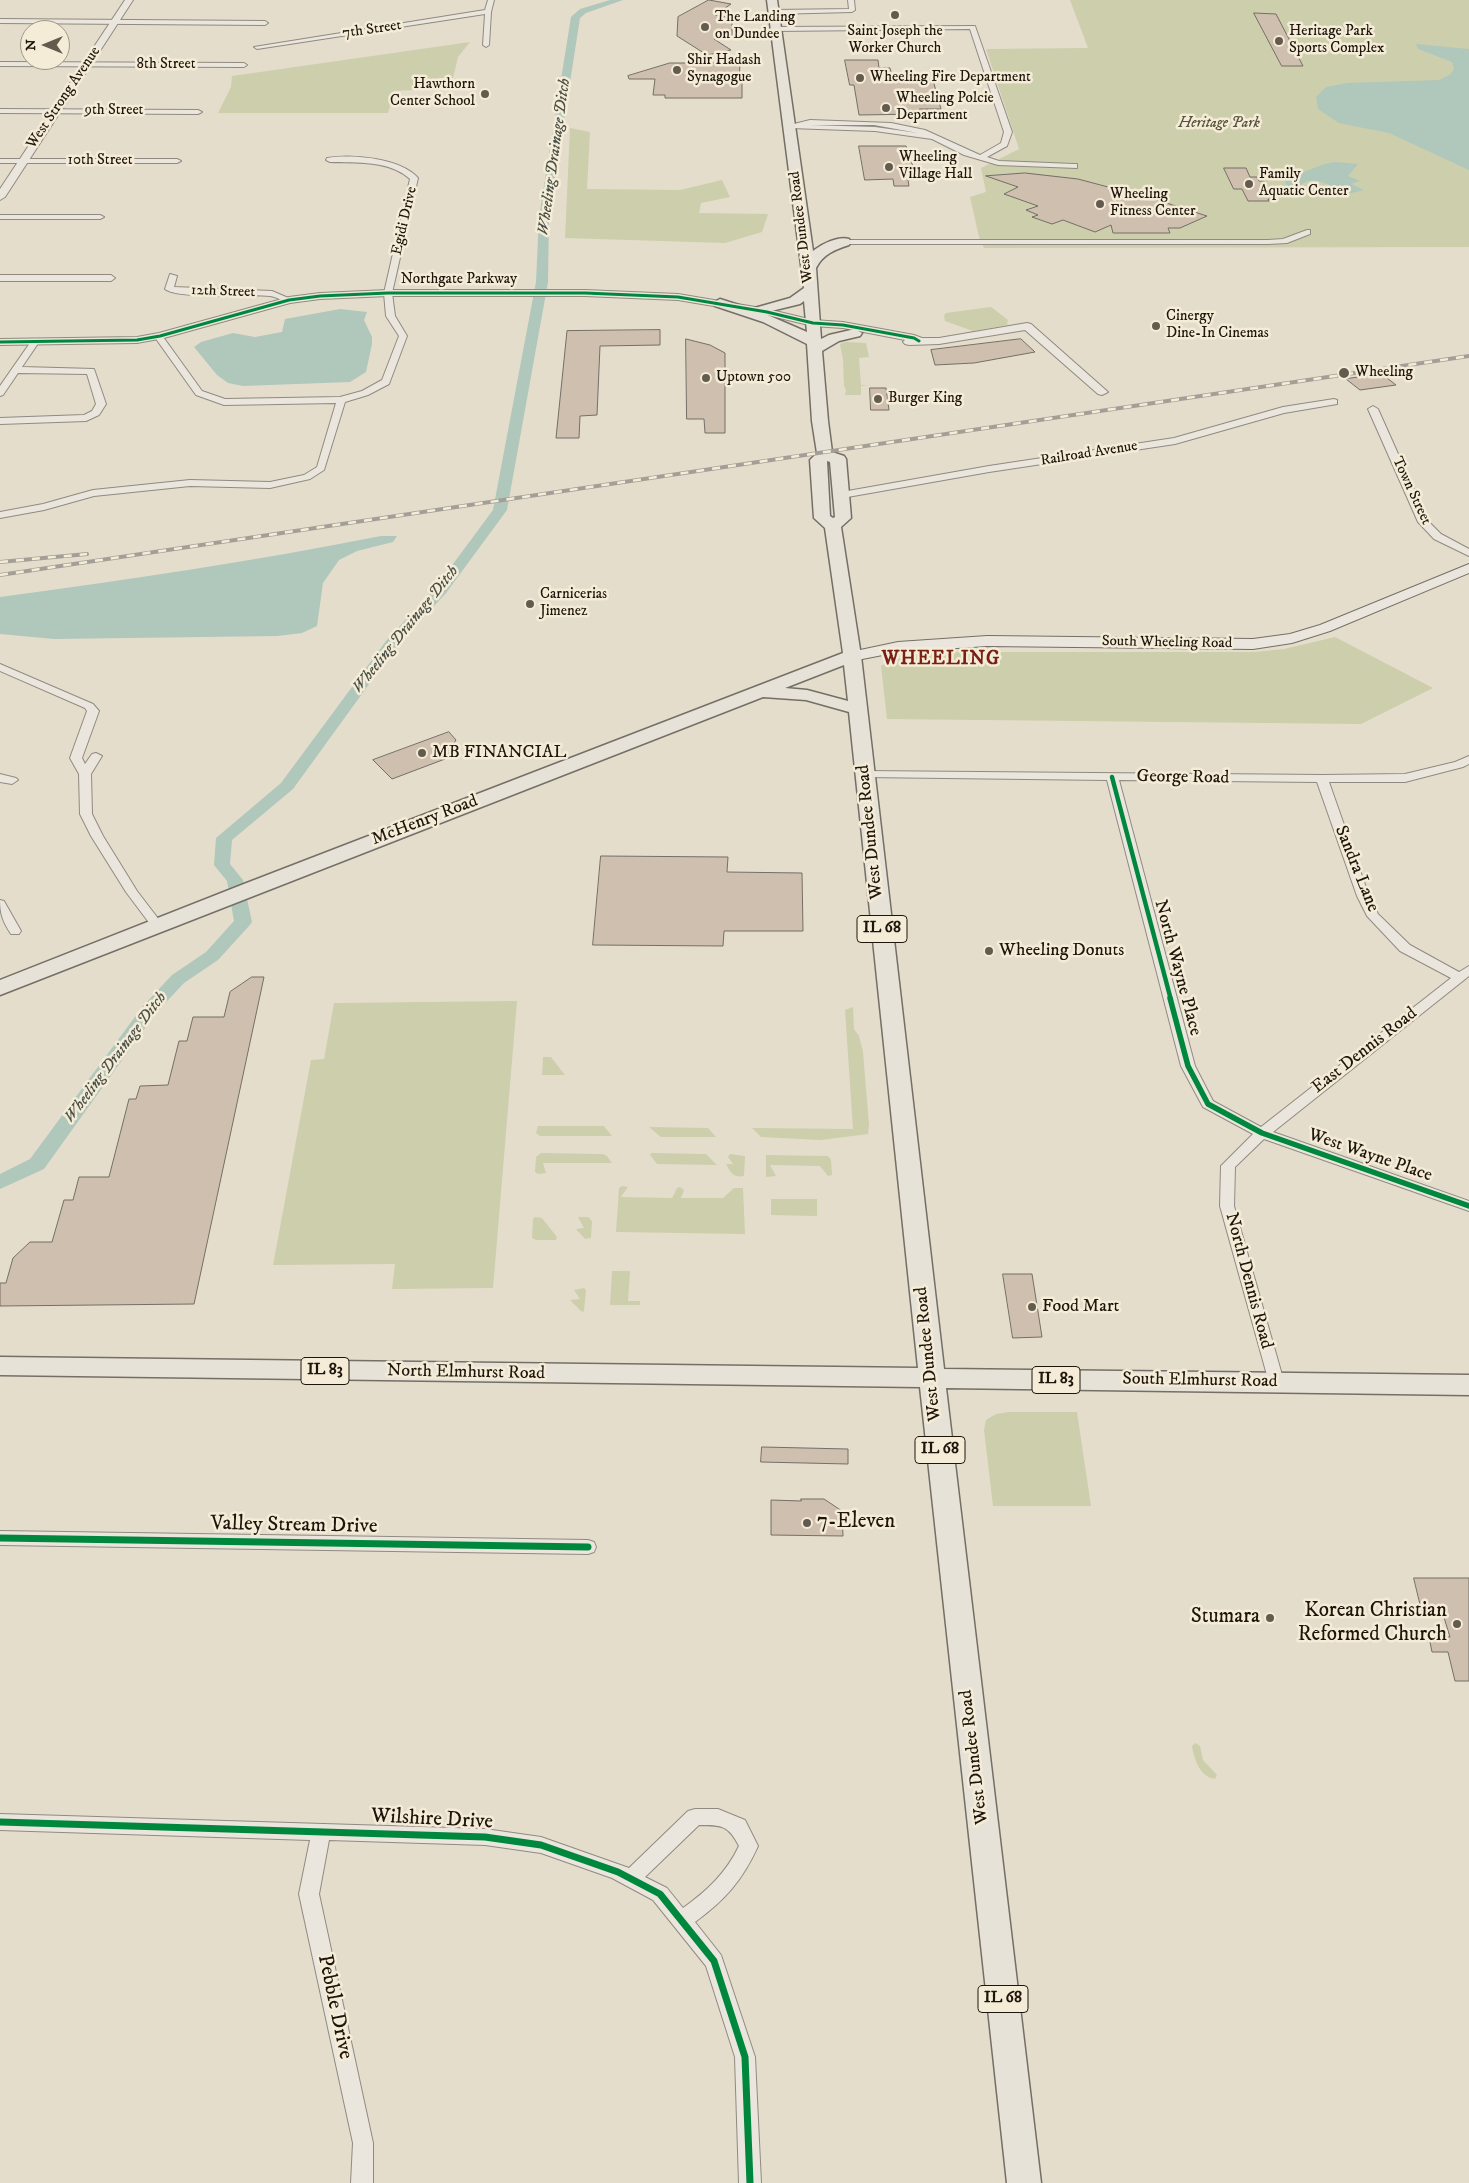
<!DOCTYPE html>
<html>
<head>
<meta charset="utf-8">
<style>
	body { margin:0 }
	#map { position:relative; width:1469px; height:2183px; overflow:hidden; background:#e4ddcc; font-family:"IM FELL DW Pica",serif }
	canvas { display:block }
	.north { position:absolute; left:20px; top:20px; width:50px; height:50px; box-sizing:border-box; background:#f4ecd7; border:1px solid #9f9686; border-radius:50%; rotate:270deg; font-size:14px; font-weight:700; line-height:20px; text-align:center; color:#1f150c }
	.north::after { content:''; display:block; margin:auto; width:18px; height:22px; background:#645b4f; clip-path:polygon(50% 0,100% 100%,50% 72%,0 100%) }
</style>
</head>
<body>
<div id="map">
<canvas width="1469" height="2183"></canvas>
<div class="north">N</div>
</div>
<script>
const g = document.querySelector('canvas').getContext('2d');
g.lineJoin = 'round';
function fillPath(path, color) { g.fillStyle = color; g.fill(path, 'evenodd'); }
function strokePath(path, color, width, dash) { g.strokeStyle = color; g.lineWidth = width; g.lineCap = dash ? 'butt' : 'round'; g.setLineDash(dash || []); g.stroke(path); }
function write(font, color, halo, rows, align = 'center') {
  g.font = font + ' "IM FELL DW Pica",serif'; g.lineWidth = 5; g.setLineDash([]); g.textBaseline = 'middle'; g.strokeStyle = halo; g.fillStyle = color; for (const [text, x, y, turn = 0] of rows) {
    g.save(); g.translate(x, y); g.rotate((+turn || 0) * Math.PI / 180); g.textAlign = isNaN(turn) ? turn : align; if (halo) g.strokeText(text, 0, 0); g.fillText(text, 0, 0); g.restore();
  }
}
const green = new Path2D(`
	M1070,0H1469V247L984,248L979,237L970,197L986,192L981,168L1019,149L986,49L1088,48Z
	M470,42L458,57L453,78H439L435,89L394,91L388,113H218L231,87L232,76Z
	M570,128L590,132L587,189L680,190L722,180L730,197L701,203L699,213L768,214L762,232L725,243L565,238Z
	M991,307L1008,320L1007,324L1008,325L973,331L945,321L944,315L946,313Z
	M845,342L866,343L869,357L859,358L861,385L869,386H861V395H845L846,390L844,386L843,360L840,344Z
	M1335,637L1433,688L1361,724L887,719L881,666C899,655 923,654 944,652H1255L1284,649Z
	M517,1001L493,1288L392,1289L395,1264L273,1265L311,1060L324,1059L334,1003Z
	M853,1007L854,1029L859,1036L863,1052L869,1125L868,1134L821,1140L761,1137L752,1128L853,1129L845,1010Z
	M543,1057H551L565,1075H542Z
	M538,1126H604L612,1136H540L536,1133Z
	M649,1127L708,1128L716,1137H661Z
	M541,1153L603,1154L607,1156L612,1163H543L546,1173L538,1174L535,1172L536,1157Z
	M652,1153L706,1154L717,1165L657,1164L650,1155Z
	M730,1154L745,1156L744,1176C733,1178 731,1173 726,1164H733L728,1157Z
	M766,1155L828,1156L831,1160L832,1175L828,1176L820,1166L770,1165L776,1176L766,1177Z
	M622,1186L628,1187L621,1197L672,1198L677,1188L680,1187L684,1190L681,1198H723L734,1188H743L745,1234L616,1232L619,1188Z
	M771,1199H817V1216L771,1215Z
	M535,1217L542,1218L557,1237L556,1240H536L532,1238L533,1219Z
	M578,1217H588L592,1221L591,1238L585,1239L576,1229L584,1228Z
	M612,1271H630L628,1301H640V1305H610Z
	M584,1288L586,1290L584,1311L582,1312L570,1300L580,1299L574,1290Z
	M1009,1412H1077L1091,1506H993L984,1430L986,1420L996,1414Z
	M1195,1743L1200,1746L1203,1760L1217,1775L1215,1779C1200,1777 1194,1759 1192,1746Z`);
const water = new Path2D(`
	M1416,44L1469,49V170L1389,133L1339,123L1318,109L1316,97L1326,87L1347,83L1439,80L1451,74L1454,68L1452,62L1418,49Z
	M1335,162L1358,164L1348,176L1360,181L1351,184L1364,190L1347,194C1333,188 1315,173 1301,185L1303,190H1288L1283,176C1306,175 1314,165 1335,162Z
	M340,309L367,312L364,320L372,337V344L366,372L350,382L243,386L228,383L217,375L194,347L201,342L233,333L255,337L282,332L285,319Z
	M381,536H397L393,542L357,551L339,560L323,583L317,626L302,633L277,636L54,639L0,634V597C128,580 255,561 381,536Z`);
const canal = new Path2D(`
	M610,0H623L586,13L580,18L549,217L548,282L507,510L446,593L396,647L293,789L232,840L230,864L243,880L252,922L249,926L218,960L184,983L155,1014L44,1169L0,1189V1174L30,1159L143,1006L172,975L206,952L234,921L227,881L214,865L216,838L281,783L386,641L436,587L493,510L536,282L539,217L571,17L580,9Z`);
const building = new Path2D(`
	M709,0L731,4L715,15L732,18V36L714,39L731,50L707,55L677,36L678,17Z
	M1254,13L1276,14L1303,66H1282Z
	M845,60H878L879,68H890L893,80H933L941,109H919L920,114L859,115L854,85H850Z
	M670,63H740L739,82H742V98H665V95H653L655,79H629L628,76Z
	M859,146H906L912,164L924,178L908,180L909,186H894L893,179L865,180Z
	M1224,168H1246L1250,177H1257L1259,181H1264L1272,199H1268L1269,201H1248L1242,189H1234Z
	M1025,173L1078,179L1123,191L1126,190L1207,216L1180,228H1168L1170,233H1113L1111,225L1095,232L1063,220L1052,224L1032,217L1038,215L1026,210L1038,206L1004,194L1018,187L986,176Z
	M660,330V345L600,346L597,415L580,416L579,438H556L567,331Z
	M686,339L710,345L725,353V433H705L704,419H687Z
	M1021,339L1035,352L974,363L935,365L931,350Z
	M1382,374L1396,385L1360,390L1346,379Z
	M870,388H886L889,410H871Z
	M449,732L456,740L445,759L392,779L373,760Z
	M601,856L728,857L727,872L802,873L803,931H724L723,946L593,945Z
	M252,977H264L194,1304L0,1306V1283H6L13,1258L30,1242H52L64,1200H73L79,1177H109L129,1099H136L140,1086L168,1085L179,1041H187L193,1017H224L230,992Z
	M1003,1274H1032L1042,1337L1013,1338Z
	M762,1447L848,1449V1464L761,1462Z
	M801,1499H824L842,1511L843,1536L771,1535V1500L801,1501Z
	M1414,1578H1469V1681H1455L1448,1652H1432L1429,1637H1450L1442,1611H1422Z`);
const minor = new Path2D(`
	M488,0H494L491,12L489,45L486,47L483,45L485,14L257,49L254,47L485,10Z
	M848,0H854L855,10L852,12L774,14L771,12L774,10L849,9Z
	M0,19L265,21L268,23L265,25L0,23Z
	M975,26L1012,132L1007,146L987,157L999,161L1074,164H1077V168L998,165L964,155L932,139L875,131L790,128L786,126L810,120L891,123L925,130L980,155L1001,143L1004,132L970,29L776,31L773,29L776,27ZM810,125H874L918,133L875,127Z
	M0,62L244,63L247,65L244,67L0,66Z
	M0,109L198,110L202,112L198,114L0,113Z
	M327,158C353,154 400,158 418,178L392,293L395,316L407,336L389,384L368,395L345,402L324,470L310,479L270,488L190,486L94,496L44,510L0,518V512L43,504L93,490L190,480L270,482L304,475L317,467L336,403L224,405L196,395L154,336L161,334L202,391L225,399L340,397L362,391L382,380L399,336L386,316L384,293L410,179C389,160 357,163 330,162L326,160Z
	M0,159H177L181,161L177,163H0Z
	M0,215H100L104,217L100,219H0Z
	M1307,230H1310V234L1287,243L1268,244H844L840,242L844,240H1268L1283,239Z
	M170,274L177,276L174,287L272,291L293,300L289,303C283,301 277,297 270,296C249,293 179,300 165,289Z
	M0,275H111L115,278L111,281H0Z
	M35,339L39,342L22,367L94,369L106,404L99,415L86,421L0,424V418L84,415L92,411L96,404L87,374L18,373L3,395L0,396V386L32,340Z
	M1334,399L1337,400V404L1284,413L1175,444L989,472L842,498L837,495L842,492L989,466L1174,438L1283,407Z
	M1373,406L1378,409L1428,521L1441,534L1469,549V556L1434,539L1418,522L1368,409Z
	M0,664L93,704L99,711L82,758L85,764L92,754L96,753L102,756L91,774L92,814L103,836L137,891L163,925L161,928H153L126,892L91,836L80,814L79,774L70,758L87,711L85,708L0,671Z
	M1469,756V764L1463,767L1405,782H1329L1369,896L1378,914L1410,945L1459,972L1469,966V976L1273,1132L1469,1201V1211L1264,1139L1235,1167L1234,1206L1284,1382L1282,1386L1276,1388L1270,1386L1220,1206L1221,1166L1253,1134L1203,1107L1181,1066L1107,780L864,777L858,774L864,771L1322,775L1405,774L1455,762ZM1119,780L1317,782L1357,896L1367,916L1400,951L1451,978L1261,1127L1213,1101L1195,1066Z
	M0,774L16,778L18,780L12,784L0,782Z
	M0,900L4,901L21,931L19,934H11C3,922 0,914 0,900Z
	M0,1531L588,1540L594,1542L596,1547L594,1552L588,1554L0,1545Z
	M695,1809H718L745,1820L758,1846C742,1881 725,1900 695,1922L721,1955L755,2057L761,2183H739L735,2057L706,1966L653,1900L612,1878L541,1853L485,1845L329,1840L319,1894L373,2143V2183H351L353,2143L299,1894L310,1840L0,1830V1814L485,1829L541,1837L629,1868L688,1811ZM699,1825C722,1825 728,1825 739,1846C726,1873 707,1891 683,1908L667,1888L645,1877Z`);
const tertiary = new Path2D(`
	M125,0H133L5,197L0,200V189Z
	M388,290H585L678,294L767,309L813,320L843,322L914,335L922,338H939L1027,323L1031,324L1108,392L1102,395L1098,394L1025,330L939,344L909,345L905,344L903,342L905,340L843,328L813,326L767,315L678,300L585,296H388L320,299L290,303L164,338L137,343L0,345V339L137,337L159,333L289,297L320,293Z`);
const secondary = new Path2D(`
	M1469,564V573L1330,631L1292,643L1253,649L987,646L898,652L852,661L846,659L844,656L846,653L898,642L987,636L1253,639L1290,634L1320,625Z`);
const primary = new Path2D(`
	M767,0H777L813,251C822,244 838,236 849,239L851,242L849,245C834,250 823,254 816,268L821,339L829,335L855,329L862,333L860,336L839,341L822,351L828,421L832,452L844,456L846,459L851,518L841,527L861,656L944,1369L1469,1375V1395L946,1388L1041,2183H1007L920,1387L0,1375V1357L918,1368L849,712L806,700L763,697L0,995V980L244,884L843,653L825,528L814,518L810,460L817,453L812,421L807,344L763,322L715,306L713,303L720,299L751,309L790,298L804,288ZM804,301L807,332L763,313L800,304ZM827,461L830,462L835,517L833,518L830,516ZM844,665L848,701L807,690L785,688Z`);
const rail = new Path2D(`
	M0,562L87,554
	M0,575L1469,356`);
const cyclewayFar3 = new Path2D(`
	M0,342L137,340L160,336L289,300L320,296L388,293H585L678,297L767,312L813,323L843,325L914,338L919,341`);
const cyclewayFar2 = new Path2D(`
	M1112,777L1171,1000`);
const cyclewayFar1 = new Path2D(`
	M1170,998L1188,1066L1208,1104L1262,1133L1469,1206`);
const cycleway = new Path2D(`
	M0,1538L588,1547
	M0,1822L485,1837L541,1845L618,1872L660,1894L714,1961L745,2057L750,2183`);
const markers = [
	[895,15,5,"#645b4f"],
	[705,27,5,"#645b4f"],
	[1279,41,5,"#645b4f"],
	[677,70,5,"#645b4f"],
	[860,78,5,"#645b4f"],
	[485,94,5,"#645b4f"],
	[886,108,5,"#645b4f"],
	[889,167,5,"#645b4f"],
	[1249,184,5,"#645b4f"],
	[1100,204,5,"#645b4f"],
	[1156,326,5,"#645b4f"],
	[1344,373,6,"#645b4f"],
	[706,378,5,"#645b4f"],
	[878,399,5,"#645b4f"],
	[530,604,5,"#645b4f"],
	[422,753,5,"#645b4f"],
	[989,951,5,"#645b4f"],
	[1032,1307,5,"#645b4f"],
	[807,1523,5,"#645b4f"],
	[1270,1618,5,"#645b4f"],
	[1457,1624,5,"#645b4f"]
];
const farPoinames = [
	["The Landing",715,18],
	["on Dundee",715,35],
	["Saint Joseph the",895,32,"center"],
	["Worker Church",895,49,"center"],
	["Heritage Park",1289,32],
	["Sports Complex",1289,49],
	["Shir Hadash",687,61],
	["Synagogue",687,78],
	["Wheeling Fire Department",870,78],
	["Hawthorn",475,85,"right"],
	["Center School",475,102,"right"],
	["Wheeling Polcie",896,99],
	["Department",896,116],
	["Wheeling",899,158],
	["Village Hall",899,175],
	["Family",1259,175],
	["Aquatic Center",1259,192],
	["Wheeling",1110,195],
	["Fitness Center",1110,212],
	["Cinergy",1166,317],
	["Dine-In Cinemas",1166,334],
	["Wheeling",1355,373],
	["Uptown 500",716,378],
	["Burger King",888,399],
	["Carnicerias",540,595],
	["Jimenez",540,612]
];
const farStreetnames = [
	["7th Street",372,30,-8],
	["8th Street",166,65],
	["West Strong Avenue",64,98,-56],
	["9th Street",114,111],
	["10th Street",100,161],
	["Egidi Drive",405,221,-77],
	["West Dundee Road",802,227,-97],
	["Northgate Parkway",459,280],
	["12th Street",223,292,2],
	["Railroad Avenue",1089,454,-9],
	["Town Street",1411,491,65],
	["South Wheeling Road",1167,643,1]
];
const farParknames = [
	["Heritage Park",1219,124]
];
const farWaternames = [
	["Wheeling Drainage Ditch",555,157,-82],
	["Wheeling Drainage Ditch",406,630,-51],
	["Wheeling Drainage Ditch",116,1058,-53]
];
const shields = [
	[882,929,50],
	[325,1371,48],
	[1056,1380,48],
	[940,1450,50],
	[1003,1999,50]
];
const shieldNames = [
	["IL 68",882,929],
	["IL 83",325,1371],
	["IL 83",1056,1380],
	["IL 68",940,1450],
	["IL 68",1003,1999]
];
const poiNames = [
	["MB FINANCIAL",432,753],
	["Wheeling Donuts",999,951],
	["Food Mart",1042,1307]
];
const streetNames = [
	["George Road",1183,778,1],
	["McHenry Road",425,821,-21],
	["West Dundee Road",871,832,-96],
	["Sandra Lane",1356,869,68],
	["North Wayne Place",1177,968,75],
	["East Dennis Road",1365,1051,-38],
	["West Wayne Place",1370,1156,19],
	["North Dennis Road",1248,1281,75],
	["West Dundee Road",929,1354,-96],
	["North Elmhurst Road",466,1373,1],
	["South Elmhurst Road",1200,1381,1],
	["West Dundee Road",975,1757,-97]
];
const farDistrictnames = [
	["WHEELING",941,660]
];
const nearPoinames = [
	["7-Eleven",817,1523,"left"],
	["Korean Christian",1447,1612],
	["Reformed Church",1447,1636],
	["Stumara",1260,1618]
];
const nearStreetnames = [
	["Valley Stream Drive",294,1526,1],
	["Wilshire Drive",432,1820,3],
	["Pebble Drive",334,2007,78]
];
fillPath(green, '#cdceac');
fillPath(water, '#b0c7bb');
fillPath(canal, '#b0c7bb');
fillPath(building, '#cfbfaf');
strokePath(building, '#746f66', 1);
strokePath(minor, '#908a80', 2);
strokePath(tertiary, '#908a80', 2);
strokePath(secondary, '#746f66', 2);
strokePath(primary, '#746f66', 3);
fillPath(minor, '#eae6dd');
fillPath(tertiary, '#eae6dd');
fillPath(secondary, '#eae6dd');
fillPath(primary, '#e7e2d8');
strokePath(rail, '#a39f97', 4);
strokePath(rail, '#f4ecd7', 2.5, [8]);
strokePath(cyclewayFar3, '#00873e', 3);
strokePath(cyclewayFar2, '#00873e', 4.5);
strokePath(cyclewayFar1, '#00873e', 5.5);
strokePath(cycleway, '#00873e', 7);
for (const [x, y, r, color] of markers) { const dot = new Path2D(); dot.arc(x, y, r, 0, 2 * Math.PI); g.fillStyle = color; g.fill(dot); strokePath(dot, '#f4ecd7', 2); }
write('15px', '#1f150c', '#f4ecd7', farPoinames, 'left');
write('15px', '#1f150c', '#f4ecd7', farStreetnames);
write('italic 15px', '#56523b', '#f4ecd7', farParknames);
write('italic 16px', '#4a5047', '#f4ecd7', farWaternames);
for (const [x, y, w] of shields) { const box = new Path2D(); box.roundRect(x - w / 2, y - 13.5, w, 27, 4); g.fillStyle = '#f4ecd7'; g.fill(box); strokePath(box, '#1f150c', 1); }
write('bold 16px', '#1f150c', null, shieldNames);
write('18px', '#1f150c', '#f4ecd7', poiNames, 'left');
write('18px', '#1f150c', '#f4ecd7', streetNames);
g.letterSpacing = '1px';
write('bold 19px', '#7a1f14', '#f4ecd7', farDistrictnames);
g.letterSpacing = '0px';
write('21px', '#1f150c', '#f4ecd7', nearPoinames, 'right');
write('21px', '#1f150c', '#f4ecd7', nearStreetnames);
</script>
</body>
</html>
